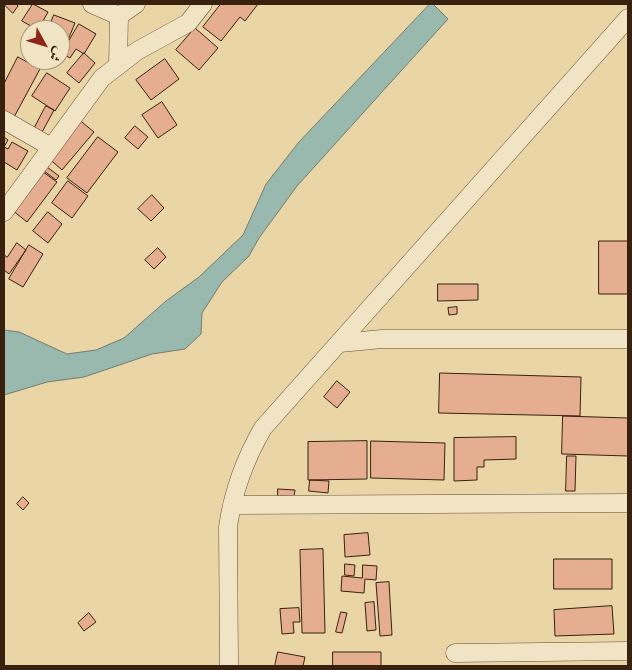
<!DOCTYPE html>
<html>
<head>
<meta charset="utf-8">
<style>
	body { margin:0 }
	#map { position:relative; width:632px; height:670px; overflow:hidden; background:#e9d5a6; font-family:"IM FELL French Canon",Amiri,serif }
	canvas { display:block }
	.frame { position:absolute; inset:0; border:5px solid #38210e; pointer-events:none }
	.north { position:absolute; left:20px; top:20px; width:50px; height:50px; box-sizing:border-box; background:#f1e4c5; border:1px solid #a7967c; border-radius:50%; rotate:129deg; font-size:14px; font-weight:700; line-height:20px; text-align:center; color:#38210e }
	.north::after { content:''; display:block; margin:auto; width:18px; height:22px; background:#8f2418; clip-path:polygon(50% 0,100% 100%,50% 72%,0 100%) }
</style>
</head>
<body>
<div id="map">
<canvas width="632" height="670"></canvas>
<div class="frame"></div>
<div class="north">ش</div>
</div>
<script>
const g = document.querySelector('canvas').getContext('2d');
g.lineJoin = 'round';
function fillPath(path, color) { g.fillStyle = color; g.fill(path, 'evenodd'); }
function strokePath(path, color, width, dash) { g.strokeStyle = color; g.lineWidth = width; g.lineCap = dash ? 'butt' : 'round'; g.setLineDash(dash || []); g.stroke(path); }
const water = new Path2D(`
	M430,4H433L448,19L297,186L259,238L249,256L222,282L202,313L201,334L185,349L152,354L84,377L47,382L4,395V330L19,332L67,354L96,350L124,338L166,301L199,277L243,235L266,184L299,142Z`);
const building = new Path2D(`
	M4,4H16L18,6L13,13Z
	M33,4L48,12L38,30L22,21Z
	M221,4H258L245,21L240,17L221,41L203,27Z
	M54,15L75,23L68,40L60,37V30H48Z
	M79,24L96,34L84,54L76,49L70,58L62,53Z
	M195,28L218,48L199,70L176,50Z
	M84,53L95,63L79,83L67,73Z
	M18,57L40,69L13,119L4,114V84Z
	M165,59L179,79L151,100L136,80Z
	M47,73L70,88L55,111L32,96Z
	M162,102L177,125L158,138L142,115Z
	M46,106L54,110L41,134L34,129Z
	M77,118L94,132L62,170L45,155Z
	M135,126L148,137L138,149L125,138Z
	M4,137L8,140L4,147L8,149L12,142L28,151L17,170L4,162Z
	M98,137L118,152L87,193L67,178Z
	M43,164L59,176L56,180L40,168Z
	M39,169L57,182L27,222L12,210Z
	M68,181L88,196L72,218L52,203Z
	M152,195L164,208L151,221L138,209Z
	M48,212L62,224L48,243L33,231Z
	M599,241H628V294H599Z
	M17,243L26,250L9,274L4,270V255L7,257Z
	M29,245L43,254L23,287L9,279Z
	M158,248L166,257L154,269L145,260Z
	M438,284H478V300L438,301Z
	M457,307V314L449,315L448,308Z
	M440,373L581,377L580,416L439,413Z
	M337,381L350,392L337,408L324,397Z
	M563,416L628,418V456L562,454Z
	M516,437V459L484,460V467H477V480L454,481V438Z
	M367,441V479L308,480V442Z
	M371,441L445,443L444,480L371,478Z
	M567,456H576L575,491H566Z
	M310,480L329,481L328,493L309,491Z
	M278,489L295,490L294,496H278Z
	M23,497L29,503L23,510L17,504Z
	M368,533L370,555L345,557L344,535Z
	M323,549L325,633H302L300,550Z
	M554,559H612V589H554Z
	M345,564L355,565L354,576L345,575Z
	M363,565L377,566L376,580L365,579L364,593L341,591L342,576L362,578Z
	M389,582L392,635L380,636L376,583Z
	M374,602L376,630L367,631L365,603Z
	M612,606L614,634L555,636L554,610Z
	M299,608L300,622H293L294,633L282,634L280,609Z
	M341,612L347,613L342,633L336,632Z
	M89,613L96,622L84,631L78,623Z
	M278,652L305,657L303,666H275Z
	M333,652H381V666H333Z`);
const minor = new Path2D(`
	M92,4L119,16L118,66
	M119,16L136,4
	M4,120L51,147
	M4,212L102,78L137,51L188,23L203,4
	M340,343L382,339H628
	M232,505L628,503
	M455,653L628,651
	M229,666L228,527C233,492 245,459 263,428L628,18`);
fillPath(water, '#99b8ae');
strokePath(water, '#727c6e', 1);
fillPath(building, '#e5ae91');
strokePath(building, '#38210e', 1);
strokePath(minor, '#644e34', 19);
strokePath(minor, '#f1e4c5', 18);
</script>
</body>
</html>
